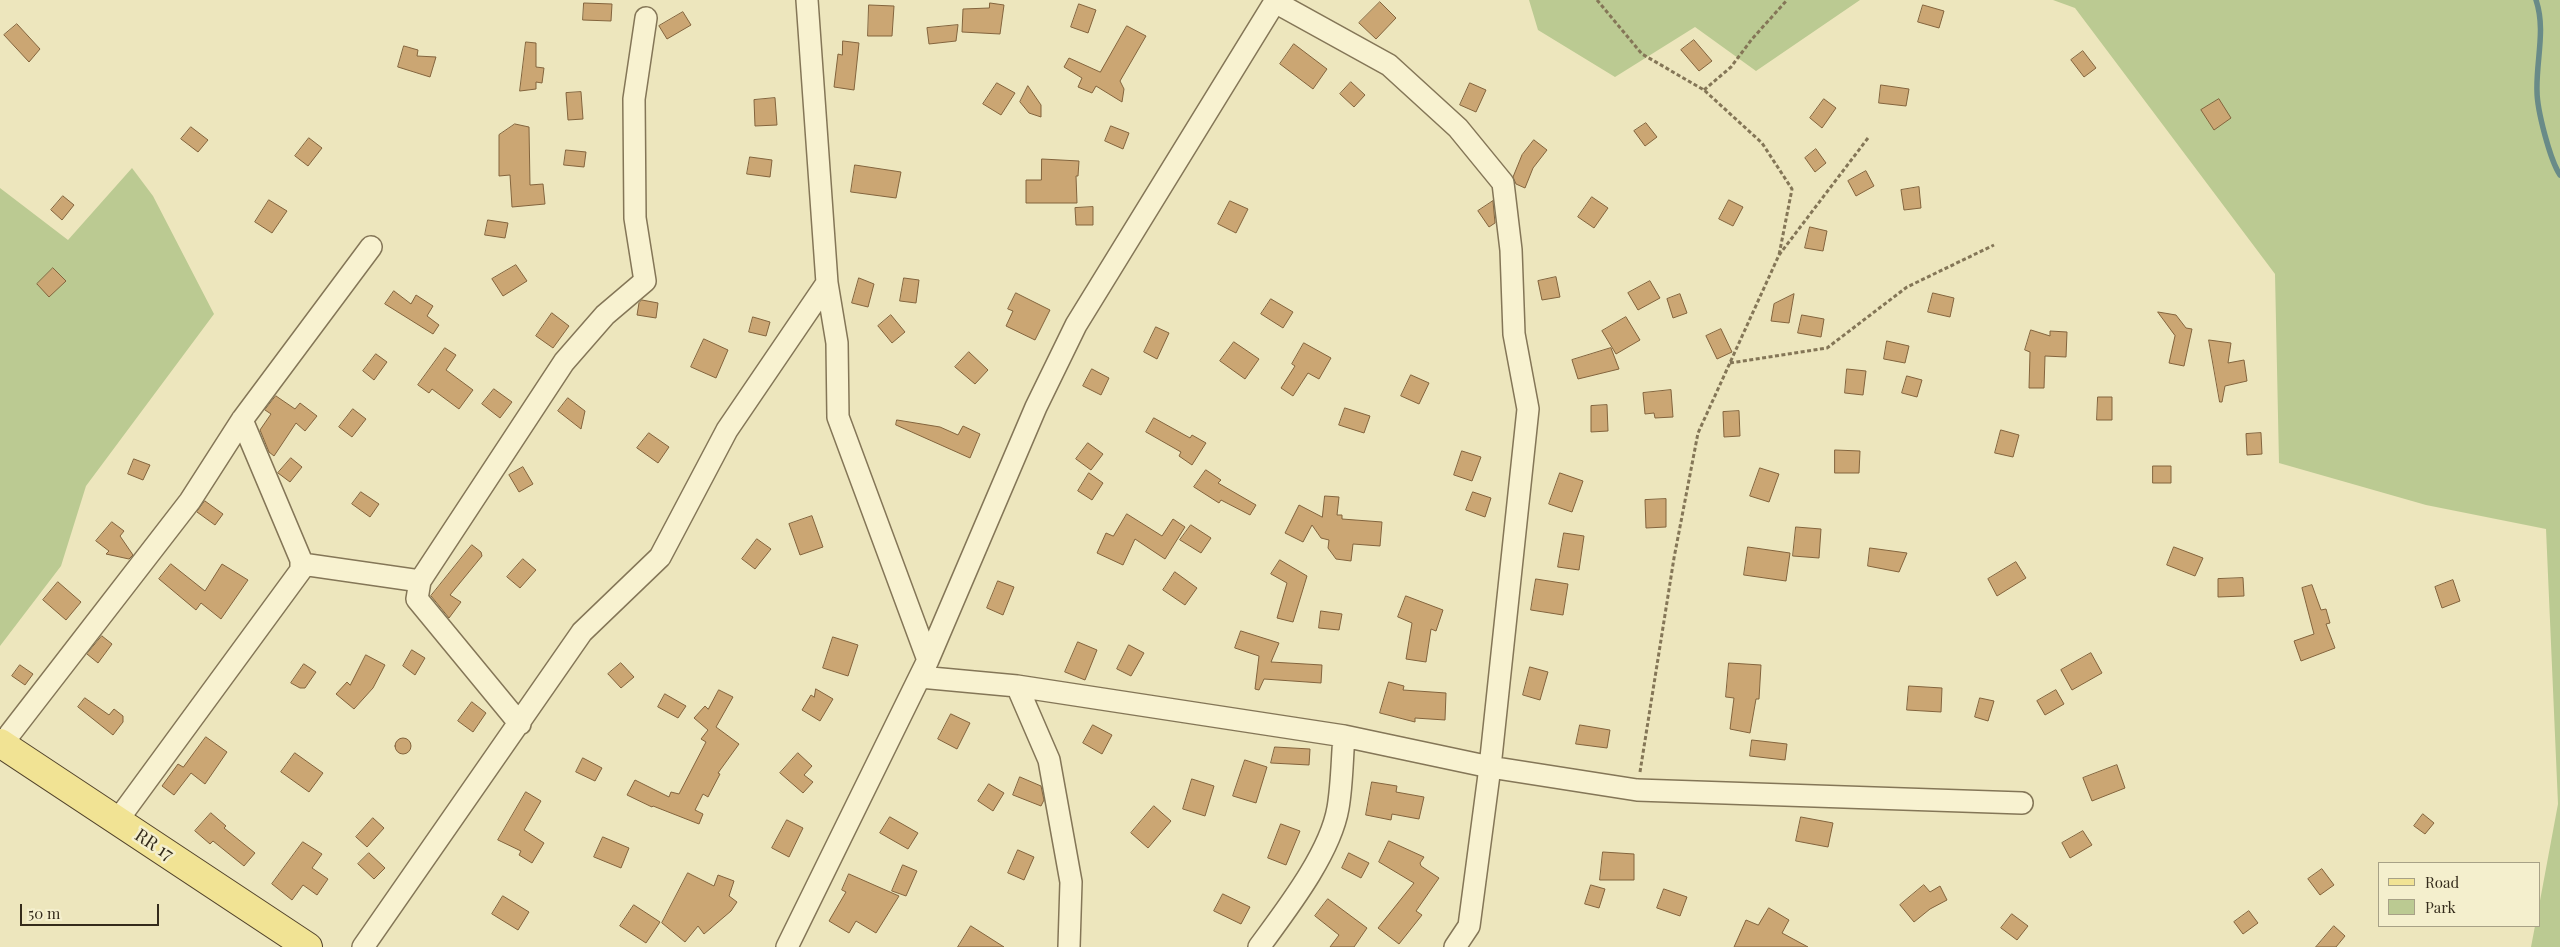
<!DOCTYPE html>
<html>
<head>
<meta charset="utf-8">
<style>
	body { margin:0 }
	#map { position:relative; width:2560px; height:947px; overflow:hidden; background:#ede6bd; font-family:"Playfair Display",serif }
	canvas { display:block }
	.legend { position:absolute; left:2378px; top:862px; width:162px; height:65px; box-sizing:border-box; background:#f4efcd; border:1px solid #a7a186; margin:0; padding:6px 9px; list-style:none; font-size:15px; color:#342b1b }
	.legend li { display:flex; align-items:center; gap:10px; height:25px }
	.legend b { width:25px; border:1px solid #a7a186 }
	.scale { position:absolute; left:20px; top:904px; width:139px; height:22px; box-sizing:border-box; border:2px solid #342b1b; border-top:0; padding-left:6px; font-size:15px; line-height:18px; white-space:nowrap; color:#342b1b; -webkit-text-stroke:4px #f4efcd; paint-order:stroke }
</style>
</head>
<body>
<div id="map">
<canvas width="2560" height="947"></canvas>
<ul class="legend">
<li><b style="height:6px;background:#f1e394"></b>Road</li>
<li><b style="height:14px;background:#bbca92"></b>Park</li>
</ul>
<div class="scale">50 m</div>
</div>
<script>
const g = document.querySelector('canvas').getContext('2d');
g.lineJoin = 'round';
function fillPath(path, color) { g.fillStyle = color; g.fill(path, 'evenodd'); }
function strokePath(path, color, width, dash) { g.strokeStyle = color; g.lineWidth = width; g.lineCap = dash ? 'butt' : 'round'; g.setLineDash(dash || []); g.stroke(path); }
function write(font, color, halo, rows, align = 'center') {
  g.font = font + ' "Playfair Display",serif'; g.lineWidth = 5; g.setLineDash([]); g.textBaseline = 'middle'; g.strokeStyle = halo; g.fillStyle = color; for (const [text, x, y, turn = 0] of rows) {
    g.save(); g.translate(x, y); g.rotate((+turn || 0) * Math.PI / 180); g.textAlign = isNaN(turn) ? turn : align; if (halo) g.strokeText(text, 0, 0); g.fillText(text, 0, 0); g.restore();
  }
}
const green = new Path2D(`
	M1529,0H1860L1756,71L1695,27L1615,77L1538,30Z
	M2053,0H2560V947H2531L2535,926H2539V906L2558,804L2546,529L2426,505L2279,463L2275,274L2075,8Z
	M132,168L153,196L214,314L86,486L61,566L0,646V188L68,240Z`);
const stream = new Path2D(`
	M2536,0C2546,30 2536,60 2537,91C2537,110 2550,160 2560,175`);
const building = new Path2D(`
	M1380,2L1396,18L1376,39L1359,23Z
	M584,3L612,4L611,21L583,20Z
	M990,3L1004,5L1000,34L962,32L963,9L989,8Z
	M1079,4L1096,10L1088,33L1071,27Z
	M869,5L894,6L892,36H868Z
	M1923,5L1944,11L1939,28L1918,22Z
	M683,12L691,25L667,39L659,26Z
	M17,24L40,49L29,62L4,35Z
	M958,25L956,41L929,44L927,28Z
	M1127,26L1146,36L1120,81L1124,89L1122,102L1096,86L1092,93L1078,87L1082,78L1064,67L1069,58L1100,72Z
	M1694,40L1712,61L1699,71L1681,50Z
	M843,41L859,43L854,90L834,87L838,54L842,55Z
	M526,42L536,43V67L544,68L542,83L536,82V89L520,91Z
	M1294,44L1327,69L1313,89L1280,64Z
	M404,46L418,50L417,56L436,57L430,77L398,67Z
	M2083,51L2096,68L2084,77L2071,60Z
	M1351,82L1365,95L1354,107L1340,94Z
	M997,83L1015,93L1001,115L983,104Z
	M1470,83L1486,90L1476,112L1460,105Z
	M1881,85L1909,89L1906,106L1879,103Z
	M1028,86L1041,105V117L1029,113L1020,102Z
	M581,92L583,119L568,120L566,93Z
	M775,98L777,125L755,126L754,100Z
	M1824,99L1836,108L1822,128L1810,118Z
	M2219,99L2231,118L2214,130L2201,110Z
	M1646,123L1657,137L1645,146L1634,131Z
	M515,124L529,127L530,185L543,184L545,204L512,207L510,175L499,176V135Z
	M1111,126L1129,133L1123,149L1105,141Z
	M191,127L208,140L198,152L181,139Z
	M309,138L322,148L308,166L295,156Z
	M1534,140L1547,150L1533,168L1525,188L1516,184L1513,177L1522,155Z
	M1816,149L1826,163L1815,172L1805,158Z
	M566,150L586,152L584,167L564,165Z
	M750,157L772,160L770,177L747,174Z
	M1042,159L1079,161L1078,176H1076L1077,203H1026V180H1041Z
	M855,165L901,172L896,198L851,192Z
	M1866,171L1874,186L1856,196L1848,181Z
	M1919,187L1921,208L1904,210L1901,190Z
	M63,196L74,205L62,220L51,210Z
	M1592,197L1608,208L1594,228L1578,217Z
	M269,200L287,211L272,233L255,222Z
	M1729,200L1743,207L1733,226L1719,219Z
	M1230,201L1248,209L1236,233L1218,224Z
	M1493,201L1495,223L1489,227L1478,211Z
	M1093,207V225H1076L1075,208Z
	M488,220L508,223L505,238L485,235Z
	M1810,227L1827,231L1823,251L1805,248Z
	M516,265L527,281L503,296L492,279Z
	M53,268L66,281L49,297L37,284Z
	M1556,277L1560,297L1542,300L1538,281Z
	M859,278L874,284L868,307L852,303Z
	M904,278L919,280L916,303L900,301Z
	M1650,281L1660,298L1638,310L1628,293Z
	M394,291L411,304L416,295L433,306L427,316L439,325L433,334L385,304Z
	M1016,293L1050,310L1035,340L1006,326L1013,311L1008,309Z
	M1933,293L1954,298L1950,317L1928,312Z
	M1680,294L1687,313L1673,318L1667,299Z
	M1794,294L1789,323L1771,321L1774,304Z
	M1271,299L1293,312L1283,328L1261,314Z
	M642,300L658,303L656,318L637,315L639,303Z
	M2158,312L2176,315L2186,328L2192,329L2184,366L2169,363L2175,336Z
	M552,313L569,326L553,348L536,336Z
	M891,315L905,332L892,343L878,326Z
	M1802,315L1824,319L1821,337L1798,333Z
	M753,317L770,322L766,336L749,332Z
	M1626,317L1640,340L1616,354L1602,331Z
	M1156,327L1169,333L1157,359L1144,352Z
	M1721,329L1732,352L1717,359L1706,336Z
	M2031,330L2050,336V331L2067,332L2066,357L2045,356L2044,388H2029L2030,352L2025,350Z
	M704,339L728,350L716,378L691,367Z
	M2209,340L2231,343L2228,363L2244,360L2247,381L2225,386L2222,402H2220Z
	M1887,341L1909,346L1905,363L1884,359Z
	M1234,342L1259,359L1245,379L1220,361Z
	M1304,343L1331,358L1319,379L1308,373L1293,396L1281,388L1295,366L1292,364Z
	M445,348L456,355L446,370L473,390L459,409L432,389L429,393L418,385Z
	M1611,348L1619,369L1578,379L1572,360Z
	M969,352L988,370L975,384L955,367Z
	M376,354L387,362L374,380L363,371Z
	M1092,369L1109,378L1101,395L1083,386Z
	M1847,369L1866,371L1863,395L1845,393Z
	M1411,375L1429,383L1419,404L1401,396Z
	M1907,376L1922,380L1917,397L1902,393Z
	M494,389L512,402L500,418L482,404Z
	M1671,390L1673,417L1655,418L1654,413L1645,414L1643,393Z
	M276,396L295,409L300,403L317,416L305,431L296,423L274,456L269,452L260,430L271,414L265,410Z
	M2098,397H2112V420H2097Z
	M568,398L585,411L581,429L558,411Z
	M1607,405L1608,431L1591,432V406Z
	M1345,408L1370,416L1364,433L1339,425Z
	M353,409L366,419L352,437L339,427Z
	M1739,411L1740,436L1724,437L1723,412Z
	M1154,418L1190,438L1192,435L1206,443L1192,465L1179,456L1181,452L1146,432Z
	M897,420L940,427L958,435L963,426L980,434L970,458L896,425Z
	M2001,430L2019,435L2013,457L1995,453Z
	M649,433L669,447L658,463L637,448Z
	M2261,433L2262,454L2247,455L2246,434Z
	M1088,443L1103,454L1091,470L1076,459Z
	M1835,450L1860,451L1859,473H1835Z
	M1462,451L1481,457L1472,481L1454,475Z
	M291,458L302,467L290,482L278,473Z
	M134,459L150,465L143,480L128,474Z
	M2153,466H2171V483H2153Z
	M523,467L533,484L519,492L509,475Z
	M1760,468L1779,474L1769,502L1750,496Z
	M1206,470L1221,480L1218,483L1256,505L1250,515L1221,500L1219,503L1194,487Z
	M1089,473L1103,483L1092,500L1078,491Z
	M1560,473L1583,481L1572,512L1549,504Z
	M361,492L379,504L370,517L352,504Z
	M1473,492L1491,498L1485,517L1466,510Z
	M1325,496L1339,497L1337,515H1342V519L1382,522L1380,546L1353,544L1351,561L1336,559L1328,548L1329,540L1321,538L1312,525L1303,542L1285,533L1299,505L1322,517Z
	M1666,499V527L1646,528L1645,500Z
	M205,501L223,514L215,525L197,512Z
	M1127,514L1162,536L1173,519L1185,527L1165,559L1135,539L1123,565L1097,553L1106,533L1113,536Z
	M812,516L823,547L800,555L789,524Z
	M112,522L124,531L120,536L133,555L129,559L106,554L109,551L96,541Z
	M1191,525L1211,538L1201,553L1180,540Z
	M1796,527L1821,529L1819,558L1793,556Z
	M1564,533L1584,536L1579,570L1558,567Z
	M757,539L771,549L755,569L742,559Z
	M472,545L481,552L482,556L450,595L461,602L449,618L431,596Z
	M1748,547L1790,553L1786,581L1744,575Z
	M2174,547L2203,558L2195,576L2167,565Z
	M1870,548L1907,553L1899,572L1868,566Z
	M523,559L536,570L520,588L507,577Z
	M1280,560L1307,576L1293,622L1277,618L1287,583L1271,574Z
	M2016,562L2026,578L1997,596L1988,579Z
	M171,564L205,591L222,564L248,580L221,619L201,603L196,610L159,579Z
	M1175,572L1197,588L1185,605L1163,590Z
	M2243,578L2244,596L2218,597V579Z
	M1536,579L1568,584L1563,615L1531,610Z
	M2453,580L2460,601L2442,608L2435,587Z
	M998,581L1014,587L1003,615L987,608Z
	M58,582L81,602L66,620L43,600Z
	M2312,585L2321,610L2326,609L2330,623L2326,624L2335,648L2301,661L2294,641L2314,634L2302,588Z
	M1406,596L1443,610L1436,631L1431,629L1426,662L1406,659L1412,623L1398,617Z
	M1321,611L1342,614L1339,630L1319,628Z
	M1241,631L1279,643L1271,662L1322,665L1321,683L1264,679L1259,690L1255,689L1259,656L1235,648Z
	M102,636L112,644L98,663L87,654Z
	M833,637L858,645L848,676L823,668Z
	M1078,642L1097,650L1085,680L1065,672Z
	M1129,645L1144,653L1131,676L1117,669Z
	M412,650L425,658L415,675L403,666Z
	M2091,653L2102,673L2072,690L2061,670Z
	M366,655L385,665L373,688L354,709L336,694L347,682L350,685Z
	M621,663L634,677L621,688L608,674Z
	M1729,663L1761,665L1759,699H1756L1750,733L1730,729L1734,698L1726,697Z
	M304,664L316,672L305,688H300L291,683Z
	M20,665L33,674L25,685L12,676Z
	M1530,667L1548,672L1540,700L1523,695Z
	M1389,682L1404,686L1403,690L1446,693L1445,720L1415,718V722L1380,713Z
	M1909,686L1942,688L1941,712L1907,710Z
	M816,689L833,699L820,721L802,710L811,695L814,697Z
	M719,690L733,697L716,727L739,744L718,773L720,774L708,797L703,794L695,810L703,814L699,824L653,806L652,807L627,795L635,780L669,797L671,792L679,794L706,742L701,739L708,730L694,718L705,706L708,709Z
	M2056,690L2064,704L2045,715L2037,701Z
	M665,694L686,706L678,718L658,707Z
	M85,698L109,715L114,709L123,716V722L113,735L78,707Z
	M1980,698L1994,701L1988,721L1975,717Z
	M472,702L486,713L473,732L458,721Z
	M951,714L970,723L957,749L938,739Z
	M1093,725L1112,735L1102,754L1083,743Z
	M1580,725L1610,730L1607,748L1576,744Z
	M206,737L227,752L205,784L191,773L174,795L162,786L178,764L183,767Z
	M395 746a8 8 0 1 1 16 0a8 8 0 1 1-16 0Z
	M1752,740L1787,744L1785,760L1750,756Z
	M1275,747L1310,749L1309,765L1271,763Z
	M295,753L323,773L309,792L281,772Z
	M798,753L812,766L804,775L813,782L803,793L780,773Z
	M583,758L602,768L595,781L576,772Z
	M1245,760L1267,767L1256,803L1233,796Z
	M2117,765L2125,788L2092,801L2083,778Z
	M1020,777L1041,786L1044,800L1041,806L1013,795Z
	M1192,779L1214,786L1205,816L1183,809Z
	M1372,782L1397,786L1396,792L1424,797L1419,819L1392,814L1391,820L1366,815Z
	M989,784L1004,793L993,811L978,801Z
	M526,792L541,801L524,830L544,843L532,863L519,855L521,851L498,840Z
	M1154,806L1171,821L1148,848L1131,833Z
	M211,813L226,826L224,828L255,853L244,866L213,841L210,844L195,831Z
	M2423,814L2434,823L2425,834L2414,826Z
	M890,817L918,833L908,849L880,833Z
	M1801,817L1833,823L1828,847L1796,841Z
	M373,818L384,828L367,847L356,837Z
	M787,820L803,828L789,857L772,848Z
	M1281,824L1300,831L1286,865L1268,858Z
	M2083,831L2092,845L2070,858L2062,843Z
	M603,837L629,848L621,868L594,857Z
	M1389,841L1424,857L1420,863L1421,866L1439,878L1416,911L1422,915L1399,944L1378,928L1414,883L1379,862Z
	M303,842L322,854L312,868L328,879L317,895L303,885L292,900L272,884Z
	M1018,850L1034,857L1024,880L1008,873Z
	M1603,852L1634,854V880H1600Z
	M369,853L385,868L374,879L358,864Z
	M1349,853L1369,863L1361,878L1342,868Z
	M903,865L917,871L906,896L892,891Z
	M2322,869L2334,885L2320,895L2308,879Z
	M688,873L714,886L718,875L734,881L729,896L737,902L731,911L704,934L698,926L685,942L662,923Z
	M849,874L899,896L876,933L856,921L849,933L829,921L846,892L842,890Z
	M1591,885L1605,889L1599,908L1585,904Z
	M1924,885L1930,892L1940,886L1947,900L1930,909L1914,922L1900,905Z
	M1664,889L1687,897L1680,916L1657,908Z
	M1223,894L1250,907L1241,924L1214,911Z
	M503,896L529,912L518,930L492,914Z
	M1328,899L1367,928L1354,947H1330L1339,935L1315,916Z
	M634,905L660,922L646,943L620,926Z
	M1769,908L1789,920L1782,933L1808,947H1734L1746,920L1758,925Z
	M2249,911L2258,923L2243,934L2234,922Z
	M2012,914L2028,926L2017,940L2001,928Z
	M971,926L1004,947H958Z
	M2334,926L2345,936L2336,947H2316Z`);
const path = new Path2D(`
	M1597,0L1642,54L1704,90L1762,143L1792,189L1779,255
	M1704,90L1731,67L1752,39L1787,0
	M1730,363L1827,348L1907,287L1994,245
	M1640,772L1674,558L1698,433L1779,255L1868,138`);
const minor = new Path2D(`
	M807,0L827,283L837,343L838,417L928,660
	M1275,2L1389,65L1458,128L1503,183L1511,250L1514,334L1528,409L1490,767L1469,926L1455,947
	M302,564L420,581
	M920,677L1017,686L1344,736L1490,767L1637,790L2022,803
	M1017,686L1049,760L1071,882L1069,947
	M520,724L417,599L420,581L564,362L605,315L645,281L635,218L634,99L646,18
	M2,744L190,501L242,420L371,247
	M117,821L301,570V560L242,420
	M363,947L582,632L660,557L727,430L827,283
	M787,947L928,660L1036,407L1076,325L1276,0
	M1259,947C1286,910 1330,854 1338,808C1342,785 1342,760 1344,736`);
const major = new Path2D(`
	M0,743L308,947`);
const streetNames = [
	["RR 17",154,845,33]
];
fillPath(green, '#bbca92');
strokePath(stream, '#698b88', 5.5);
fillPath(building, '#cba673');
strokePath(building, '#83643d', 1);
strokePath(minor, '#847657', 24);
strokePath(major, '#52432b', 30);
strokePath(path, '#847657', 3, [4, 2.5]);
strokePath(minor, '#f8f2d0', 21);
strokePath(major, '#f1e394', 28);
write('18px', '#342b1b', '#f4efcd', streetNames);
</script>
</body>
</html>
